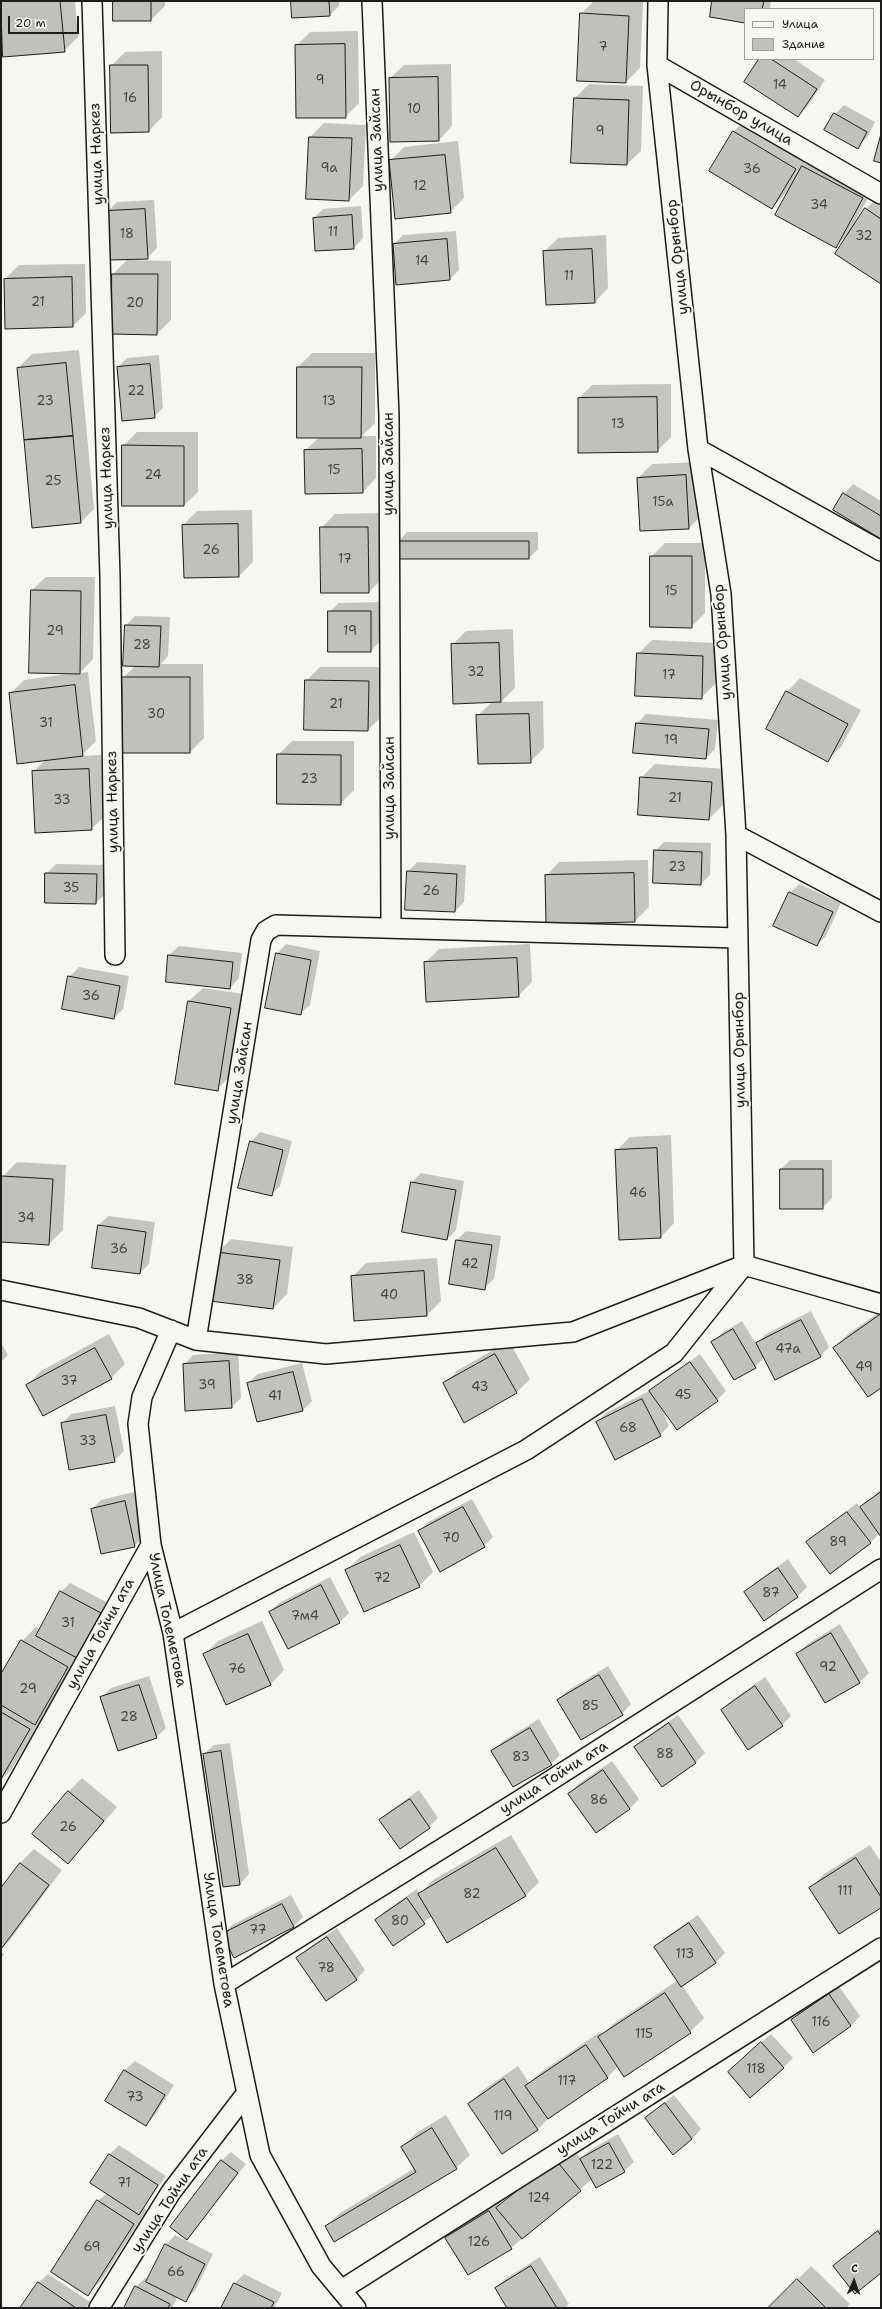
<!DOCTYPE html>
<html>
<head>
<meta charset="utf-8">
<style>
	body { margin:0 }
	#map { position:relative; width:882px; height:2309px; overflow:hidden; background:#f6f6f2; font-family:"Shantell Sans",sans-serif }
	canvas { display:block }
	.frame { position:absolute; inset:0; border:2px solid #1c1c1c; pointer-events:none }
	.legend { position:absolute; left:744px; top:8px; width:130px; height:52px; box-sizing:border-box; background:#f6f6f2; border:1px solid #9f9f9c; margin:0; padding:5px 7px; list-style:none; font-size:12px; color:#1c1c1c }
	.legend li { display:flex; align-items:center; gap:8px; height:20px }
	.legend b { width:20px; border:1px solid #9f9f9c }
	.north { position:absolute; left:834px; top:2261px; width:40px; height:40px; -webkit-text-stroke:3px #f6f6f2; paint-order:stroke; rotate:2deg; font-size:11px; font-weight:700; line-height:16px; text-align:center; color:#1c1c1c }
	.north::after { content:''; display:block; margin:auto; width:14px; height:18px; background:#1c1c1c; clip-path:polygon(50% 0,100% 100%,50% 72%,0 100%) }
	.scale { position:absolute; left:8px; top:16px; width:71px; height:18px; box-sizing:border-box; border:2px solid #1c1c1c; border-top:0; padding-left:5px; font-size:12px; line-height:14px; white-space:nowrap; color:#1c1c1c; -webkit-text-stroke:3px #f6f6f2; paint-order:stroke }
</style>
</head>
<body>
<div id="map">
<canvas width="882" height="2309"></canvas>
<div class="frame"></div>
<ul class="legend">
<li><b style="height:5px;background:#f6f6f2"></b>Улица</li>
<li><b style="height:11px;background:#c0c0bd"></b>Здание</li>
</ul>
<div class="north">С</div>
<div class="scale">20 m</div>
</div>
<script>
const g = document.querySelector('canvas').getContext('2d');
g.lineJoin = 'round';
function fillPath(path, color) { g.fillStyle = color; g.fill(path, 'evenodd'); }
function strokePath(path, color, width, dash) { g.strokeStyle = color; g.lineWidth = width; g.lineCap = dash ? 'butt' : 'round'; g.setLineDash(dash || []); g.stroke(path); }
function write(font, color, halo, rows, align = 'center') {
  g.font = font + ' "Shantell Sans",sans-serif'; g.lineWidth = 4; g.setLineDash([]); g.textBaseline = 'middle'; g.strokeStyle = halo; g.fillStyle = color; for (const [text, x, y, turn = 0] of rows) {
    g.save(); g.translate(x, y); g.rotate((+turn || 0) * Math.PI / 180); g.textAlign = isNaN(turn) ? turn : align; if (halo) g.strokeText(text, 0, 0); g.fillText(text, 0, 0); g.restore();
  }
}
const shadow = new Path2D(`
	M1,1H75L78,37L64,51L4,56Z
	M114,1H165V6L151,20Z
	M292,1H339V6L330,15Z
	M594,1L643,2L640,68L626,82L581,14Z
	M713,1H771L770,9H745V22Z
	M358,31L359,103L345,117L296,46L310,32Z
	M162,51V117L149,131L111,66L125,52Z
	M760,59H794L825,80L807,107L798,116Z
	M451,64L452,126L439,140L390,78L404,65Z
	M589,84L643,86L641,151L627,164L575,98Z
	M844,105L875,122L867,138L857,147L835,114Z
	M748,118L809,154L804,165L816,152L876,184L853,225L866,209L879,195L881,196V283L849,233L835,247L790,189H789L772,208L710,170L734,131Z
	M324,123L366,125L363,186L349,200L307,198L310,137Z
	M458,141L464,198L450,212L390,161L404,147Z
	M154,200L157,248L147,258L108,211L117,202Z
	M361,206L363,238L354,248L314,218L323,209Z
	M456,231L459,270L450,279L394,244L403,235Z
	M606,235L608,288L595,302L544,252L558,238Z
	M127,260L171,261V320L157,334L113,274Z
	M85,264L86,313L73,326L5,279L19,265Z
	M79,350L94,509L81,522L18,368L32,354Z
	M312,353H375V423L362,436H376V478L363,492L305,451L319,437H298V367Z
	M159,355L163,408L154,417L118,367L127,358Z
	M671,384V437L657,451L579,398L592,385Z
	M137,432H198V492L184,505L123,446Z
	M700,462L703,514L689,528L638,478L652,464Z
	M853,484L881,501V538L835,510L844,494Z
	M252,510L253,562L239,576L185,577L183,525L197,511Z
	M382,513L383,578L369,592L321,528L335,514Z
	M407,532H538V549L529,558L398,542Z
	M665,543H705V613L691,627L651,557Z
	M46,577H95L93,659L80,673L88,672L96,741L81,756L102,755L105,816L91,829L33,772L46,759L10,694L24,680L67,674L32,590Z
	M380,602V641L371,651L329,612L339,603Z
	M135,616L170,617L168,656L161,664H203L204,738L190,752L123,678L136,665L126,625Z
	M513,629L515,688L501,702L543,701L544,748L530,762L477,716L492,702L452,645L466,631Z
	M652,640L717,643L715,684L701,698L638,654Z
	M320,667H382V716L368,730L306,681Z
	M800,678L861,710L841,747L827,760L787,692Z
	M646,714L718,720L715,749L706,758L637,724Z
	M292,741H354V790L340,804L278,755Z
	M655,764L725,769L723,805L709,819L641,778Z
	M664,842L711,843L710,875L701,884L655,851Z
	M648,860L649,907L635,921L546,876L559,862Z
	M417,862L466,865L464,902L455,911L406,909L408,872Z
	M56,864L106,865L105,894L96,903L46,874Z
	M799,884L841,903L826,936L817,945L790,893Z
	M286,944L320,951L310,1005L300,1014L277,954Z
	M530,944L532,982L518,996L425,963L439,949Z
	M179,946L242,953L239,978L230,988L169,955Z
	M79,967L129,976L123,1009L114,1018L69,977Z
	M203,988L244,994L231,1076L217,1089L189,1001Z
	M260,1132L292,1141L280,1186L271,1195L251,1142Z
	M671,1135L674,1223L661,1237L616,1151L630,1137Z
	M790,1160H832V1198L822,1208L781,1169Z
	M17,1162L66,1165L63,1230L49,1244L1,1241L3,1176Z
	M421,1173L464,1181L456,1230L447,1239L411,1183Z
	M108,1216L155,1222L149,1264L140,1273L93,1267L99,1225Z
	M466,1231L501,1236L494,1279L484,1288L450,1283L457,1240Z
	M231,1239L293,1247L287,1294L273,1308L217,1253Z
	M437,1258L441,1301L427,1315L352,1277L366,1263Z
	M811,1311L829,1347L820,1356L764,1358L755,1367L713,1342L722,1333L742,1321L756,1344L766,1334Z
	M881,1311V1386L834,1348L848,1334Z
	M109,1334L125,1364L111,1378L44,1415L27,1385L41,1371Z
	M509,1341L530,1379L516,1393L444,1384L458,1370Z
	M1,1343L8,1355L1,1362Z
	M238,1352L241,1398L232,1407L184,1365L193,1355Z
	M700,1354L726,1391L717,1400L661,1406L669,1426L660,1435L597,1422L606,1413L651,1390Z
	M302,1363L312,1401L303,1410L248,1383L258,1374Z
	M115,1406L124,1451L114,1461L62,1424L71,1414Z
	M881,1489V1535L880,1533L870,1543L807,1542L857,1503L860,1508Z
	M134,1492L144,1537L134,1546L92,1509L101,1500Z
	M472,1499L493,1537L484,1546L419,1532L428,1522Z
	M414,1532L433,1572L419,1586L346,1571L360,1557Z
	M788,1559L807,1587L798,1596L765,1619L745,1592L755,1583Z
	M330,1577L349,1613L340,1622L270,1612L279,1603Z
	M70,1583L110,1604L48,1710L11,1770L1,1780V1676L22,1641L36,1627L40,1630L61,1592Z
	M262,1621L284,1670L271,1684L226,1704L204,1655L218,1641Z
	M840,1624L869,1673L860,1682L825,1702L797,1654L806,1645Z
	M608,1666L631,1704L622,1714L558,1700L567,1691Z
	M149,1676L166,1728L156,1737L101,1698L111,1688Z
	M765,1677L791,1716L782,1725L722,1710L731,1701Z
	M678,1715L705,1753L696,1762L662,1786L635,1747L645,1738Z
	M539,1719L560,1755L551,1764L492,1751L502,1742Z
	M230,1743L249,1874L240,1884L224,1886L204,1754L214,1745Z
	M612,1761L639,1799L630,1808L569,1794L578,1784Z
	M82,1778L117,1807L68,1863V1792Z
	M419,1790L438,1818L429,1827L381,1820L390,1811Z
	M511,1835L539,1882L525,1896L432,1916L393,1945L376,1920L385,1911L417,1889L420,1894L433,1880Z
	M870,1845L881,1862V1907L811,1888L824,1874Z
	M34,1849L62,1870L10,1940L1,1949V1889L20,1863Z
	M291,1895L303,1917L294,1926L223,1935L232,1925Z
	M698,1915L725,1953L716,1962L682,1985L704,2018L690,2032L624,2076L618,2066L608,2077L552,2115L538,2129L503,2153L469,2104L483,2090L518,2066L529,2083L541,2072L600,2032L602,2035L613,2024L678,1980L655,1947L664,1938Z
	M337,1928L365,1970L356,1980L297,1958L307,1949Z
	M1,1952L4,1954L1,1958Z
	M838,1985L860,2016L851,2026L792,2020L801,2011Z
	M771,2034L793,2058L783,2068L729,2072Z
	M135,2061L174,2085L155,2115L146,2125L107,2101L125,2070Z
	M674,2095L701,2129L692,2139L646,2118Z
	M446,2115L470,2155L456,2168L326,2226L340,2213L415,2168L402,2147L416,2133Z
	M618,2134L634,2162L624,2171L592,2179L511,2248L447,2238L456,2228L498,2203L500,2205L570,2146L581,2159L590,2150Z
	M119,2145L166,2176L144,2208L147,2210L101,2281L87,2294L98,2201L107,2193L110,2154Z
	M231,2152L246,2164L187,2239L221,2161Z
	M881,2228V2272L834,2267L844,2257Z
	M175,2235L213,2254L195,2291L185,2300L178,2296L172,2308H125L136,2287L145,2278L148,2279L166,2245Z
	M540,2257L569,2304L565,2308H509L496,2288L505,2279Z
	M811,2266L850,2304L846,2308H769Z
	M48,2274L90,2302L86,2308H21L38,2283Z
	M244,2274L282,2293L274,2308H223L235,2283Z`);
const building = new Path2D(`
	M1,1H60L65,52L3,57Z
	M113,1H151V21H113Z
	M291,1H329L330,16L292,18Z
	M712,1H764L762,9H745V23L710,17Z
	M580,13L629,16L626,83L577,81Z
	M345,44L346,118H296L295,45Z
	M759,59H771L817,89L798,117L744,82Z
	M110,65H148L149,132L111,133Z
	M438,77L439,141L390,142L389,78Z
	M574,98L629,100L627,165L571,163Z
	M834,113L867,132L858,149L824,130Z
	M733,131L796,169L772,209L709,171Z
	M881,134V163L874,161Z
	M309,137L352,138L349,201L306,199Z
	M445,155L451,213L395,219L389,160Z
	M802,166L863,198L836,248L775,215Z
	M865,208L881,219V284L835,254Z
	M145,209L148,259L109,260L107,211Z
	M352,215L354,249L315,251L313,218Z
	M447,239L450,280L396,285L393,244Z
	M592,249L595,303L546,305L543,251Z
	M112,274H158L157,335L112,334Z
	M72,277L73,327L5,329L4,279Z
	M66,363L73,436L24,440L17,368Z
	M150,364L155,418L122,421L117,367Z
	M297,367H362L361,438H297Z
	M657,397L658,452L578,453V398Z
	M73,436L81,523L32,528L24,440Z
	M122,445L184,446V506H122Z
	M362,449L363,493L305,494L304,450Z
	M686,475L689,529L640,531L637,478Z
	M843,493L881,516V539L833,510Z
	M238,524L239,577L184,578L182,525Z
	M320,527H368L369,593H321Z
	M397,541H529V559H397Z
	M650,556H692V628L650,627Z
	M31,590L81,591L80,674L29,673Z
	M328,611H371V652H328Z
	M125,625L161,626L159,667L123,666Z
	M499,643L501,702L453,704L451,644Z
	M637,653L703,656L702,699L635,696Z
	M122,677H190V753H123Z
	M305,680L369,681L368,731L304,730Z
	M75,685L83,756L17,764L9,693Z
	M786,691L848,724L828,762L766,729Z
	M529,714L531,763L478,764L476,715Z
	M636,723L709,729L706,759L633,753Z
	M277,754L341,755V805L277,804Z
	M89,769L92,830L35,833L32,771Z
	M640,777L712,782L709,820L638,815Z
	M654,850L702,852L701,885L653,883Z
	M407,871L457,874L455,912L405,910Z
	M45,873L97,874L96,904L45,903Z
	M634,873L635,922L546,924L545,875Z
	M789,892L833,912L817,946L773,926Z
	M276,953L311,960L301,1015L265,1008Z
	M168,955L233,962L230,989L166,982Z
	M517,958L519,997L426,1002L424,962Z
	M68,976L120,986L114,1019L62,1009Z
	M188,1001L231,1008L218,1091L175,1084Z
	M250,1141L283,1150L272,1196L238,1188Z
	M657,1148L661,1238L619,1240L615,1150Z
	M780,1169H823V1209H780Z
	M2,1176L53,1179L49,1245L1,1242Z
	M411,1182L456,1190L447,1240L402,1232Z
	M98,1225L146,1232L140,1274L92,1268Z
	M456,1240L492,1245L485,1290L449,1284Z
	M216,1252L280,1260L273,1309L210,1301Z
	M424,1271L427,1316L354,1321L351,1276Z
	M881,1314V1388L868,1397L833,1348Z
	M801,1320L821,1357L775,1380L756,1343Z
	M733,1329L756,1368L734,1380L711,1342Z
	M95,1348L112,1379L43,1416L26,1385Z
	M495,1354L517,1393L464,1423L443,1383Z
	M229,1361L232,1408L185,1411L183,1364Z
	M690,1362L718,1401L677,1430L649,1391Z
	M293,1372L303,1411L257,1422L247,1383Z
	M642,1399L661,1436L615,1460L596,1422Z
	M106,1415L115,1462L69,1470L61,1423Z
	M881,1492V1537L860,1507Z
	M125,1501L135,1547L101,1554L91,1509Z
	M463,1507L485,1547L440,1572L418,1531Z
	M847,1512L871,1543L830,1574L806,1542Z
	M400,1545L420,1587L364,1612L345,1570Z
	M778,1568L798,1597L764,1621L744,1592Z
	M321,1585L340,1623L288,1649L269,1612Z
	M60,1591L101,1613L77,1658L36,1636Z
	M831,1633L860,1683L825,1703L796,1654Z
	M248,1634L271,1685L226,1705L203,1654Z
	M21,1640L68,1667L35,1725L1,1705V1674Z
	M599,1675L623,1715L581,1740L557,1700Z
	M139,1685L157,1738L118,1751L100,1697Z
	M755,1686L783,1726L748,1750L721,1710Z
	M1,1712L30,1729L1,1779Z
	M669,1723L696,1763L662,1787L634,1747Z
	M530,1728L552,1765L513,1787L491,1751Z
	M221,1751L240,1885L223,1887L203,1754Z
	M603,1770L630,1809L596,1833L568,1794Z
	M68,1791L104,1821L68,1864L32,1834Z
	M410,1799L430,1828L400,1849L379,1820Z
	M496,1848L526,1896L447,1943L418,1894Z
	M856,1858L881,1897V1908L839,1934L809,1888Z
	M20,1863L49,1885L1,1949V1888Z
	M407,1898L425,1924L393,1946L375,1920Z
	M282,1904L294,1927L234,1958L222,1934Z
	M689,1923L716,1963L681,1987L654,1947Z
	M327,1937L357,1980L326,2001L296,1958Z
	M665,1993L691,2033L624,2077L598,2037Z
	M829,1994L851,2026L813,2053L791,2020Z
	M761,2042L784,2068L750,2098L728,2072Z
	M586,2045L608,2078L548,2119L525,2086Z
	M124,2070L165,2095L146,2126L105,2101Z
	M504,2079L538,2130L502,2154L468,2104Z
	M665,2103L692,2139L673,2155L645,2118Z
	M432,2128L457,2169L334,2242L325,2226L416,2172L401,2147Z
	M609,2143L625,2172L596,2188L580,2159Z
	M109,2154L158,2185L139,2215L90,2183Z
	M221,2160L238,2173L187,2240L170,2227Z
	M556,2160L581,2191L522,2239L496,2208Z
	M97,2200L134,2224L88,2296L51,2272Z
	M489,2211L512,2249L468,2275L445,2238Z
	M878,2231L881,2236V2273L855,2294L833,2266Z
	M165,2244L205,2264L186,2302L146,2282Z
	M531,2266L557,2308H507L495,2288Z
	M797,2279L826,2308H768Z
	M38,2282L76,2308H20Z
	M234,2283L274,2302L271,2308H221Z
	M135,2286L170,2304L168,2308H124Z`);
const street = new Path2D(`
	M92,1L110,577L115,955
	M372,1L389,416L391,927
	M658,1L657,65L881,194
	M698,449L881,551
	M736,835L881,912
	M1,1290L139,1318L196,1340L326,1354L573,1332L744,1265L881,1304
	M196,1340L261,940L266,931L276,925L738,938
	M151,1545L173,1633L224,1984L260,2155L321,2266L356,2308
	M173,1633L526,1450L674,1353L744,1265L736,835L721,594L698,449L657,65
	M1,1813L151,1545L138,1424L142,1397L171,1330
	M224,1984L520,1800L881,1569
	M341,2290L881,1948
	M99,2308L171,2192L246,2094`);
const numberNames = [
	["7",603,48],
	["9",320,81],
	["14",780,86],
	["16",130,99],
	["10",414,110],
	["9",600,132],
	["9а",329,169],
	["36",752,170],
	["12",420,187],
	["34",819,206],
	["11",333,233],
	["18",127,235],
	["32",864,237],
	["14",422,262],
	["11",569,277],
	["21",38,303],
	["20",135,304],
	["22",136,392],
	["23",45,402],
	["13",329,402],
	["13",618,425],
	["15",334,471],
	["24",153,476],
	["25",53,482],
	["15а",663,503],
	["26",211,551],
	["17",345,560],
	["15",671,592],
	["29",55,632],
	["19",350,632],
	["28",142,646],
	["32",476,673],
	["17",669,676],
	["21",336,705],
	["30",156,715],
	["31",46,724],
	["19",671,741],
	["23",309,780],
	["21",675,799],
	["33",62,801],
	["23",677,868],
	["35",71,889],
	["26",431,892],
	["36",91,997],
	["46",638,1194],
	["34",26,1219],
	["36",119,1250],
	["42",470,1265],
	["38",245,1281],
	["40",389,1296],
	["47а",788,1350],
	["49",864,1368],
	["37",69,1382],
	["39",207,1386],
	["43",480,1388],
	["45",683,1396],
	["41",275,1397],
	["68",628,1429],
	["33",88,1442],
	["70",451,1539],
	["89",838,1543],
	["72",382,1579],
	["87",771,1594],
	["7м4",305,1617],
	["31",68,1624],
	["92",828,1668],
	["76",237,1670],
	["29",28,1690],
	["85",590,1707],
	["28",129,1718],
	["88",665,1755],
	["83",521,1758],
	["86",599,1801],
	["26",68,1828],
	["111",845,1892],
	["82",472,1895],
	["80",400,1922],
	["77",258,1931],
	["113",685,1955],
	["78",326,1969],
	["116",821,2023],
	["115",644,2035],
	["118",756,2070],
	["117",567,2082],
	["73",135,2098],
	["119",503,2117],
	["122",602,2166],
	["71",124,2184],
	["124",539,2199],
	["126",479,2243],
	["69",92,2248],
	["66",176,2273]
];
const streetNames = [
	["Орынбор улица",741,113,30],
	["улица Зайсан",377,140,-92],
	["улица Наркез",97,154,-92],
	["улица Орынбор",678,257,-96],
	["улица Зайсан",389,464,-90],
	["улица Наркез",107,478,-92],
	["улица Орынбор",723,642,-94],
	["улица Зайсан",390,788,-90],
	["улица Наркез",113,802,-91],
	["улица Орынбор",740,1050,-91],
	["улица Зайсан",240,1073,-81],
	["Улица Толеметова",167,1620,78],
	["улица Тойчи ата",101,1634,-61],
	["улица Тойчи ата",554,1778,-32],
	["Улица Толеметова",218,1940,81],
	["улица Тойчи ата",611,2119,-32],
	["улица Тойчи ата",170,2200,-56]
];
fillPath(shadow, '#0003');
fillPath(building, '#c0c0bd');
strokePath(building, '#1c1c1c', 1);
strokePath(street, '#1c1c1c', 22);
strokePath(street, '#f6f6f2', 19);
write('13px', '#454544', null, numberNames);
write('15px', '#1c1c1c', '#f6f6f2', streetNames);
</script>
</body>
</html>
